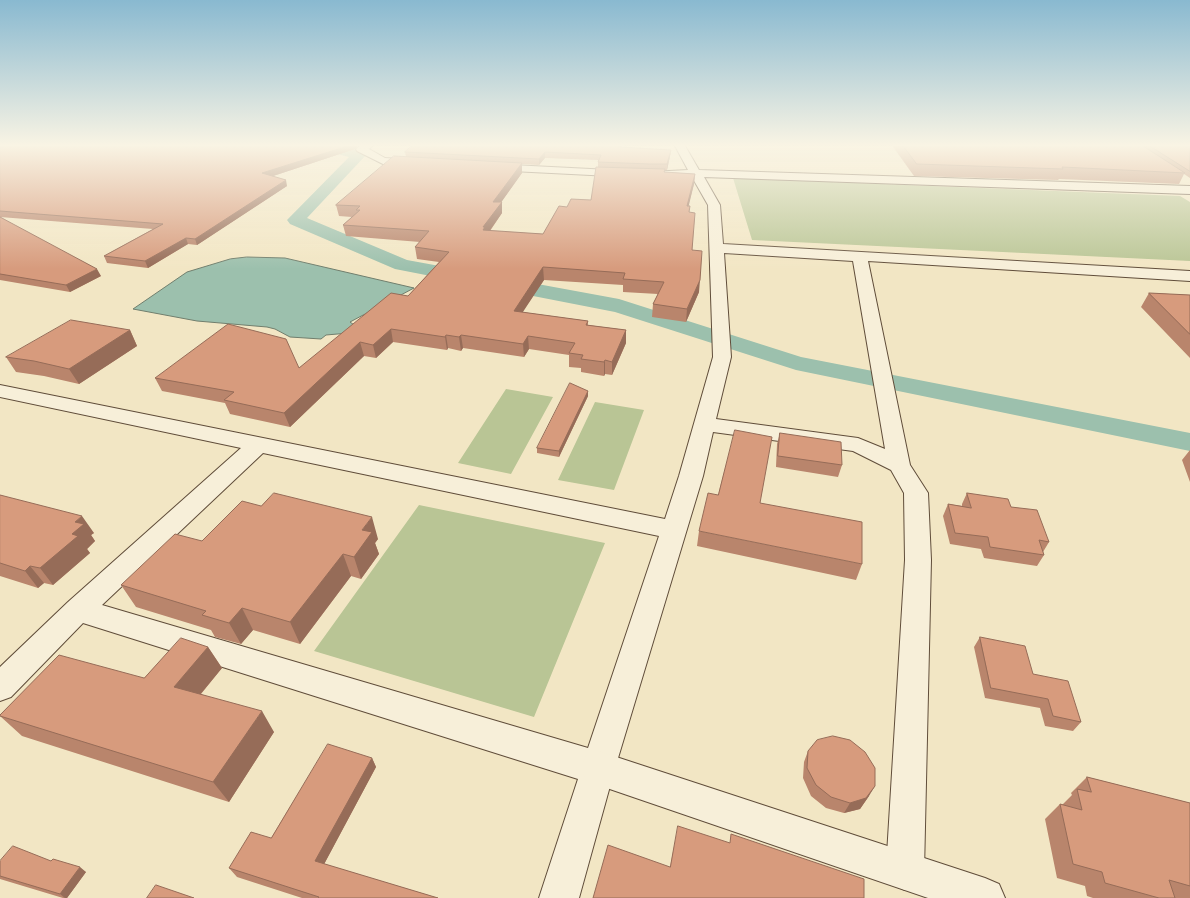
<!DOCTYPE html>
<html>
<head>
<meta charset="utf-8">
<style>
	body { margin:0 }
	canvas { display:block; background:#f2e6c4 }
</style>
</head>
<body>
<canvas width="1190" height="898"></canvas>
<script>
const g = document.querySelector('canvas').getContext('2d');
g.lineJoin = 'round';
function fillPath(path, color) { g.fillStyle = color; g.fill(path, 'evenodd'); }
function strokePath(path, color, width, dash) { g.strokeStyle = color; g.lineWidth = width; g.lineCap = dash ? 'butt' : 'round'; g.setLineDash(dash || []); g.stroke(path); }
const green = new Path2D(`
	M733,178L1180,196L1190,202V261L752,240Z
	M506,389L553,397L511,474L458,463Z
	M595,402L644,410L614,490L558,480Z
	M419,505L605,543L534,717L314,651Z`);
const water = new Path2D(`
	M247,257L285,258L414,288L350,322L357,327L349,333L326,335L321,339L290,337L275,329L267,327L197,321L133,309L187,272L230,259Z`);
const canal = new Path2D(`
	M309,144H331L364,152L366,155L307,218L407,260L619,299L801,357L1190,433V451L796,370L615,312L395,269L290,224L287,220L349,157L311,147Z`);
const minor = new Path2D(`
	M362,144H374L369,149L385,158L418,160L424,163L418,166L383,164L357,151L356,149Z
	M674,144H684L699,170L1190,186V194L704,177L720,205L723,244L1190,271V281L868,261L910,465L928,493L931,560L924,871L918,884L905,890L892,884L886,871L905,560L904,493L891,470L853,451L713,432L703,476L615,768L579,898H539L578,779L83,623L11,697L0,701V667L68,602L241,448L0,397V385L665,519L679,476L713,357L708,205L692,177L650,178L492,170L486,167L492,164L650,172L688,170ZM724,253L853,261L885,449L858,438L716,419L731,357ZM263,453L659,536L588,748L102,605Z`);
const tertiary = new Path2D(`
	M598,751L985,878L999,884L1005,898H928L598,785L586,780L581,768L586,756Z`);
const wall = new Path2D(`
	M0,144L355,149L273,176L287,186L197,245L188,244L148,268L107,263L104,256L153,229L0,217Z
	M891,144H1190V178L1184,174L1179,184L1059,179L1058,180L914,176Z
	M621,147L671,150L670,156L667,170H665V172L695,174L694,184L688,206L692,250L699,292L686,322L652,317L653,304L658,294L623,292V285L544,280L522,312L588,321V325L626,330V343L612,375L605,374L604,376L581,372V368L569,367V355L529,349L524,357L463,348L461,351L448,348L447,350L393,342L376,358L364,356L290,427L230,414L225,403L162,391L155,378L299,368L408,296L439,262L417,259L415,247L420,242L346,236L343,225L352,217L339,216L336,205L406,157L405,152ZM545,158L598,160V167L591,200L567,207L543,234L490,231L502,213L501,202L522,173V164L539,165Z
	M0,217L101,276L70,292L0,280Z
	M1149,293L1190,295V358L1141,307Z
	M130,330L137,346L79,384L44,376L16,372L6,357Z
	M588,391V396L559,457L537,453V448Z
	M780,433L842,465L838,477L776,467L777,444Z
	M1190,450V482L1182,460Z
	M967,493L1011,507L1049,542L1043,552L1044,555L1037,566L984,558L981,549L950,544L943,516L948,504L962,506V504Z
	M0,495L94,533L91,535L95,541L87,549L90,553L53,585L44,583L38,588L0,576Z
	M699,531L862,564L856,580L697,546Z
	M378,539L375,543L379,554L361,579L351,576L300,644L253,630L241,644L215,637L211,630L136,607L121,585L202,541Z
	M980,637L1033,674L1081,722L1073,731L1045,726L1040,708L985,698L974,647Z
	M208,647L222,668L201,694L274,732L229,802L22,736L0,716V715L144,678Z
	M808,751L869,796L860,809L844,813L826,808L811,796L803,778L804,762Z
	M372,758L376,767L324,864L438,898H302L237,877L229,868L271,838Z
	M1087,777L1190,803V898H1093L1087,896L1085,886L1057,878L1045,819L1060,804L1062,805L1072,795L1071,793Z
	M0,861H51L86,872L67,898H63L0,879Z`);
const shadedWall = new Path2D(`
	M353,144H360L355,149L264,179L262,173Z
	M621,144H623L619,153V147Z
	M671,150L670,156L667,170V164Z
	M545,152V158L539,165V159Z
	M522,163V173L500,204L502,202V213L486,236L483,230V227L493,202Z
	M695,174L694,184L686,217L687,206Z
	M286,180L287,186L197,245L195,239Z
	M186,238L188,244L148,268L145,261Z
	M543,267L544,280L515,324L514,311Z
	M97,269L101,276L70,292L66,285Z
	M700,280L699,292L686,322L687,309Z
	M391,329L393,342L376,358L373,345Z
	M130,330L137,346L79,384L69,369Z
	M626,330V343L612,375V362Z
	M446,335L448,348L447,350L445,337Z
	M461,335L463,348L461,351L459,337Z
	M528,336L529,349L524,357L523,344Z
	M360,342L364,356L290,427L284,413Z
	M605,360V374L604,376V362Z
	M588,391V396L559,457V451Z
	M82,516L94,533L91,535L95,541L87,549L90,553L53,585L40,568L72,534L75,522Z
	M372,517L378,539L375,543L379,554L361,579L354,557L362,530Z
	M343,554L351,576L300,644L290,622Z
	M30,566L44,583L38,588L25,571Z
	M242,608L253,630L241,644L229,623Z
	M208,647L222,668L189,708L174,687Z
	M262,711L274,732L229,802L213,782Z
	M372,758L376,767L321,870L315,861Z
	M875,786L869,796L860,809L844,813L850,803Z
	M80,867L86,872L67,898H65L60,894Z`);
const building = new Path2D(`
	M0,144H354L262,173L286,180L195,239L186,238L145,261L104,256L163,224L0,211Z
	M414,144H621L619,147L671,150L667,164H650L598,162L601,155L545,152L539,159L405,152Z
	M902,144H1140L1185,173L1062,167L1063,169L917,164Z
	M1147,144H1190V171Z
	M394,156L522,163L493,202H502L483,227H485L483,230L543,234L559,206L567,207L571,199L591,200L596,167L665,169L664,172L695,174L687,206H690L689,212L695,213L692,250L702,251L700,280L687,309L653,304L664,282L623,279L625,273L543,267L514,311L588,321L586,325L626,330L612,362L605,360L604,362L581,359L583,355L569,353L575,343L528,336L523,344L461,335L459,337L446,335L445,337L391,329L373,345L360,342L284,413L224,400L234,392L155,378L228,324L286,339L299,368L391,293L408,296L449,252L415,247L429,231L343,225L360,210H356L360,206L336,205Z
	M0,217L97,269L66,285L0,274Z
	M1149,293L1190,295V334Z
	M71,320L130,330L69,369L34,361L6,357Z
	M570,383L588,391L559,451L537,448Z
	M735,430L772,437L760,503L862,522V564L699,531L708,493L718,495Z
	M780,433L841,442L842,465L778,456Z
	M274,493L372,517L362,530L372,532L354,557L343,554L290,622L242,608L229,623L202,615L206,611L121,585L175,534L202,541L242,501L261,506Z
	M967,493L1008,499L1011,507L1037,510L1049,542L1039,540L1044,555L990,547L988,537L955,533L948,504L971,508Z
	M0,495L82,516L75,522L84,524L72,534L78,536L40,568L30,566L25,571L0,563Z
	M980,637L1025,646L1033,674L1068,681L1081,722L1053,716L1048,699L991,688Z
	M181,638L208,647L174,687L262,711L213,782L0,716V715L59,655L144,678Z
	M833,736L850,740L865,752L875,768V786L866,798L850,803L831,797L816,785L807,768L808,751L817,740Z
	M328,744L372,758L315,861L438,898H318L319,897L229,868L251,832L271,838Z
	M1087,777L1190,803V886L1169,880L1175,898H1159L1105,883L1102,872L1073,864L1060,804L1082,810L1077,789L1091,792Z
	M678,826L730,843L731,834L864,879V898H593L608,845L670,867Z
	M13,846L51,861L53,859L80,867L60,894L0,876V861Z
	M156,885L194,898H147Z`);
fillPath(green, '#b9c595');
fillPath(water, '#9cc0ad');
strokePath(water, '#707e6d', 1);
fillPath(canal, '#9cc0ad');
strokePath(minor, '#604d3a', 2);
strokePath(tertiary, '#604d3a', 2);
fillPath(minor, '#f7efd9');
fillPath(tertiary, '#f7efd9');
fillPath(wall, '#b9856c');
fillPath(shadedWall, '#966c58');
fillPath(building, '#d79b7d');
strokePath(building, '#966c58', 1);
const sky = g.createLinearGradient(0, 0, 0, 269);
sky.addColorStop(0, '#89b9d0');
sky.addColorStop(0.54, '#f9f4e4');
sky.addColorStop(1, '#f9f4e400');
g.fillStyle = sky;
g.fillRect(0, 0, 1190, 269);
</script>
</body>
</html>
